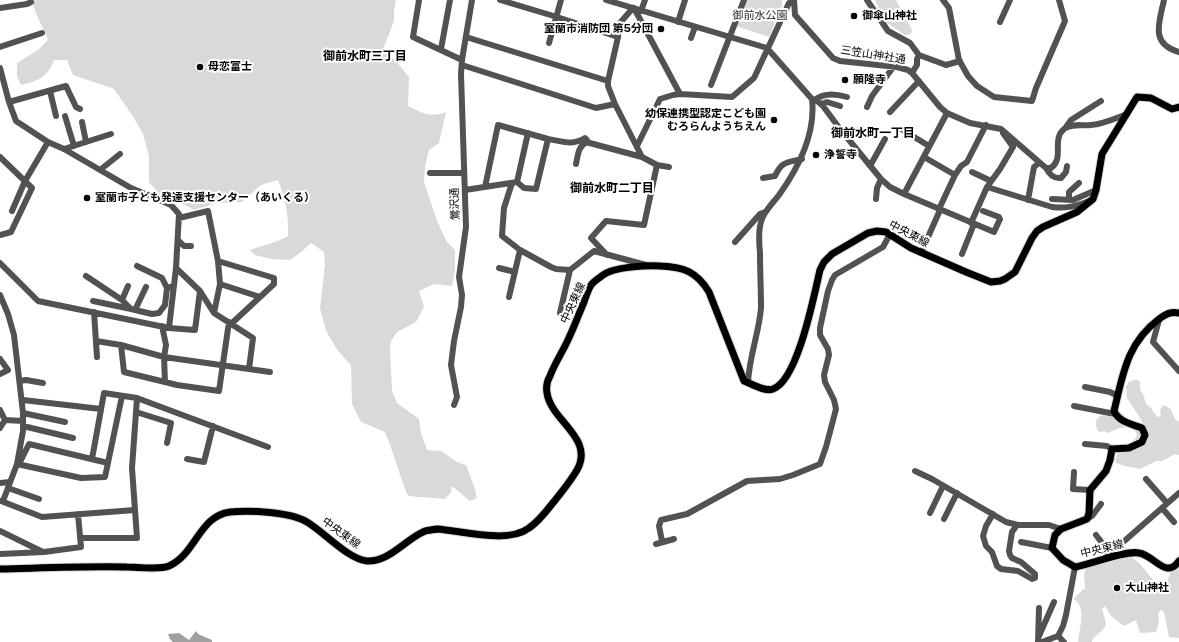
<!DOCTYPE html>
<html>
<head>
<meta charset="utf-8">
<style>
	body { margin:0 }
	canvas { display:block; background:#fff }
</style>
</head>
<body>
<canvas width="1179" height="642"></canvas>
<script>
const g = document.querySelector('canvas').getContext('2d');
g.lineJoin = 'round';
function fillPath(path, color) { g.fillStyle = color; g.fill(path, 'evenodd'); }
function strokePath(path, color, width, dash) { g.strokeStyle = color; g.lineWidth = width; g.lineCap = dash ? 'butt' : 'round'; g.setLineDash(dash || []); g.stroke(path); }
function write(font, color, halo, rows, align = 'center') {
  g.font = font + ' "Public Sans","Noto Sans JP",sans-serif'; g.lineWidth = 4; g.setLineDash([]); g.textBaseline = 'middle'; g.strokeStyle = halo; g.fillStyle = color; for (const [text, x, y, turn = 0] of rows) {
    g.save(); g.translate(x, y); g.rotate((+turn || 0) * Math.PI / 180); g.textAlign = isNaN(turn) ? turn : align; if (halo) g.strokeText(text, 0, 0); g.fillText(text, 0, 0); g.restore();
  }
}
const green = new Path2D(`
	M32,0H396L394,11V21L382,52L395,60L409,77L408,106C422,113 431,118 446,112L439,143L429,150L425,167L424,182L437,221L447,242L455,250V271L452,286L434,284L419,291L424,307L416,322L397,332L391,341L390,348L392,390L397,403L419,419L421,433L427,450L441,451L457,462L466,465L474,486L477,498L470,501L452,486L451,492L445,499L408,496C399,475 394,453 385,432L361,422L352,404L351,365L338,351L326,331L320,308L325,265L324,252L311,243L300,253L290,260L271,259L255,255L250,250C263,245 276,243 288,236C289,216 285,198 278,180L261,185L242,202L216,203L194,210L174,199L158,193L149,182V156L143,134L134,118L114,89L73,75L67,60H54C47,78 38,81 21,85L17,76V63L38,50L48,40C43,27 34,12 32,0Z
	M746,0H782V6L769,37L736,26Z
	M875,0H896L912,30L911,34L905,35L884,21Z
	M1134,380H1137L1140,382V390L1143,394L1146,404L1151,408L1157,417L1161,416L1160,410L1163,405L1170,408L1175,419L1179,422V455L1175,454L1162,461H1156L1140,469L1125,466L1116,463C1113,450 1131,446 1137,436L1136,432L1130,427L1119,428L1108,433L1104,431L1099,432C1091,421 1099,412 1111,417L1117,411C1125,413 1126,418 1128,425H1142V421L1127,398L1126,386L1129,382Z
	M1179,554V638L1169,637L1164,612L1161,610L1158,613L1159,622L1156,632L1140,633L1136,620L1124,626L1111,616L1105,606L1102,609C1109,631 1106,625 1092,640V642H1078C1079,630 1087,607 1074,599L1076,596L1085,588L1084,574L1086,567C1095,566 1124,555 1132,558C1140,561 1150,577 1156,583L1167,581Z`);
const water = new Path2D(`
	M196,631L198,634L212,640V642H173L170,639L168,634L179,633L189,640Z`);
const minor = new Path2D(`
	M419,0L413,37L462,60
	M500,0L557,17L618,37
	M606,0L767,48L812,99C816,134 799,167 779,195C773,203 763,212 761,222C758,232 759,243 760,253C760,271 761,289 761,308C759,333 749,357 748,383
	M794,0L795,15L833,58L840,61L897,67L908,70L912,73L940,107L947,113L970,123L1001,129L1046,168H1051C1065,158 1051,140 1064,129C1071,123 1083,126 1091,125C1104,124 1116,118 1127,114
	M867,0L888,31L910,43L919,55L946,65L960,61
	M943,0L949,8L959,60L968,76L977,86L994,97L1032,101L1036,88L1065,21L1059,0
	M1164,0C1159,23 1150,44 1179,52
	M0,8L27,4L31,2
	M634,8L680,94
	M641,11L645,0
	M678,22L685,0
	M1000,22L1010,0
	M466,37L608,81
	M691,38L695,27
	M549,43L561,0
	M0,47L42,33
	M441,49L450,0
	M462,65L596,108L615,104L642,157
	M0,68L9,102L16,121L48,142L64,149L131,188L171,205L179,214L176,268L169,328
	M912,73L917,65V59L919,55
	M711,85L744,0
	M50,91L56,116
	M812,99L816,100L823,106L840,129L881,179L890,187L904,194L994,232L1000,219L999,217L983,211
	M815,100C824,92 837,94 847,97
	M9,102L66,86L76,107L80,109
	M615,104L608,86V81L618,37L619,24L633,8
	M821,104L827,102L840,106
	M867,107L872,96L894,66
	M890,112L919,81
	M65,116L74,146
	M82,122L86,142
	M1066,127L1071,120L1101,101
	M901,129L929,146
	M548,139C562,141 572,146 585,138L587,140V142C578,146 578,155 576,164
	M586,142L642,157L657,165L644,225L606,221L591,238L607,255
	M637,146L660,99L673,95L680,94L732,97L754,78L789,3L794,1
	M64,149L111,134
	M0,157L32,188L11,232L0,235
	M924,157L955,175L961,166L967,162L986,125
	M657,165L669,167
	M870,166L885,139
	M1046,168C1049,174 1053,179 1061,178L1066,172L1067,166
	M100,170L120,154
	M972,172L991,181
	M430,173H464
	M763,178L775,176C782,161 786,163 802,159
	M512,183L504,208L502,236L520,250L551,267L556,269L570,270
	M485,187L498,125L548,139L536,189L524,188L517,182
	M987,187L1052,207C1066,209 1076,206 1089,201
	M465,190L517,182L528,133
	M904,194L947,113
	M876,199L877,188L881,179
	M1052,199L1073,200L1096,190
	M1028,200L1034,167L1039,163
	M1069,200V192L1079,183
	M939,209L955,175
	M12,211L25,181L48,142
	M179,218L208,211L218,261L220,284L214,313
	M971,223L987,187L1000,169L1013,147L1003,133
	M178,240L184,246H191
	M735,242L760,214L765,212
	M921,253L940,210
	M962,254L974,224
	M218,261L274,278V284L231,324
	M0,263L38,301L169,328L195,330L200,291
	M137,266L162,278L167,288
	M499,268L515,272
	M86,276L122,300L131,309L152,314L159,313L165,305L167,288L174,286
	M220,284L260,297
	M0,295L8,314L14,335L23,413V431L17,464L3,501
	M509,297L520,250
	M122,300L128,286
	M93,301L131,309
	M135,310L146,287
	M94,312L97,357
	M560,313L570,270L594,251L646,265
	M1159,320L1153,342L1179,371
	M162,326L166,345L164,357L165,382L177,385L219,391L229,322
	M96,341L121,345L164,357L249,369L253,338L214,313L200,291L176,268
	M121,345L124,372L165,382
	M0,359L8,370L0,374
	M249,369L270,372
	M20,381L26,380L43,383
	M1085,387L1110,392L1118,396
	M23,400L101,409
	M454,405L457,397L451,365L454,341L461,307L462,295L459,277L466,227L461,74L462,60L472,0
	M1074,406L1115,414
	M0,410L5,420L23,421
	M136,412L171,423L167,443
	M23,413L65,422
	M23,426L73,438
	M0,428L5,420
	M1085,444L1107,446L1112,449
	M92,459L104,393L137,398L268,447
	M187,459L204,462L213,426
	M20,462L29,444L108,463
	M17,464L81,478L105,477L122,396
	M915,471L932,479L1006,522L1018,525H1049L1061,529
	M1074,472L1073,489L1090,490
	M1146,479L1167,503
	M0,483L10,482
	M8,488L39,499
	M1,501L42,517L135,510
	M1162,508L1174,522
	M930,513L943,486
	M993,514L986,526L983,536L986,546L992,552L997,566L1001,569L1018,571L1032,579L1035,578V574L1021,562L1012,558L1010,555L1009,551L1012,532L1017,525
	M944,519L957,493
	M1087,519L1092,516L1101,504
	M0,531L43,552
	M1096,535L1106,548L1115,549
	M81,538H137L132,468L137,398
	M662,541L659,526L661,520L687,514L747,481L780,479L793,475L820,464L826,447L836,409L834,400L825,382L824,375L829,355L828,349L820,335V328L828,291L832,280L835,275L883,247L890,234
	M1021,542L1052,548
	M656,544L674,539
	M0,554L44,552L81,547L78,514
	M1105,558L1179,493
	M1039,636L1054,602
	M1058,636L1064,642
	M1038,642L1039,608
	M1042,642L1058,636L1063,626L1066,615L1075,567`);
const major = new Path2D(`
	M1179,313C1171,311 1166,314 1159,319C1127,343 1123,374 1114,411C1119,422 1131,424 1142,428L1145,435L1142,442L1129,448L1112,449L1110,460L1106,471L1090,490L1089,513L1087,519L1061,529L1055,535L1052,548L1063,560L1075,567C1091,564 1126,550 1139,553C1154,555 1166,580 1179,561
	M0,569C42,568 85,566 127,567C137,567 160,570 169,566C196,554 199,516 230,512C250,510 291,512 307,522C324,532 348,559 367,561C389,562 405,540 423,532C427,530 433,530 437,529C463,531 508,544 529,528C538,522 545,513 552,504C561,493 570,482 577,470C595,438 551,421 547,393C546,387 547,381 550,376C554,365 561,354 566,344C573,330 578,316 584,302C586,296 588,290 591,285C594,281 599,278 603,275C613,267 648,265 661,266C684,267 697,272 709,292L744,381C752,384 765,392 773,389C798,380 814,295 820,270L824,262L832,254L868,233L877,231L886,232L911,248L966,272L991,282L1000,281L1005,279L1015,272L1032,238L1037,231L1043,227L1077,212L1093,199L1096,190L1102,154L1137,97L1151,98L1172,109L1179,107`);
const markers = [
	[854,16,4,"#000"],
	[661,29,4,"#000"],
	[200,67,4,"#000"],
	[845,80,4,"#000"],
	[774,120,4,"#000"],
	[816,155,4,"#000"],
	[87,198,4,"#000"],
	[1117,588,4,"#000"]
];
const parkNames = [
	["御前水公園",760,16]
];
const poiNames = [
	["御傘山神社",862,16],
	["室蘭市消防団 第5分団",653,29,"right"],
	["母恋富士",208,67],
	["願隆寺",853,80],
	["幼保連携型認定こども園",766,114,"right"],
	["むろらんようちえん",766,127,"right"],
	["浄誓寺",824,155],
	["室蘭市子ども発達支援センター（あいくる）",95,198],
	["大山神社",1125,588]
];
const streetNames = [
	["三笠山神社通",873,55,9],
	["鶯沢通",455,204,-92],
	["中央東線",909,234,28],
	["中央東線",573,303,-65],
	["中央東線",341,533,36],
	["中央東線",1102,549,-14]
];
const neighbourhoodNames = [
	["御前水町三丁目",365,56],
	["御前水町一丁目",873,133],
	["御前水町二丁目",612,188]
];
fillPath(green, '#d9d9d9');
fillPath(water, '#a0a0a0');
strokePath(major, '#dbdbdb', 9);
strokePath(minor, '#525252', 6);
strokePath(major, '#000', 7);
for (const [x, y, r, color] of markers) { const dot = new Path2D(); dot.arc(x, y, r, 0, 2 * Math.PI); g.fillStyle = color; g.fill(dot); strokePath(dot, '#fff', 1.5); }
write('11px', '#303030', '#fff', parkNames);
write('bold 11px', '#000', '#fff', poiNames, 'left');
write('11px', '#000', '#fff', streetNames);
write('bold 12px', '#000', '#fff', neighbourhoodNames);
</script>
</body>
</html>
